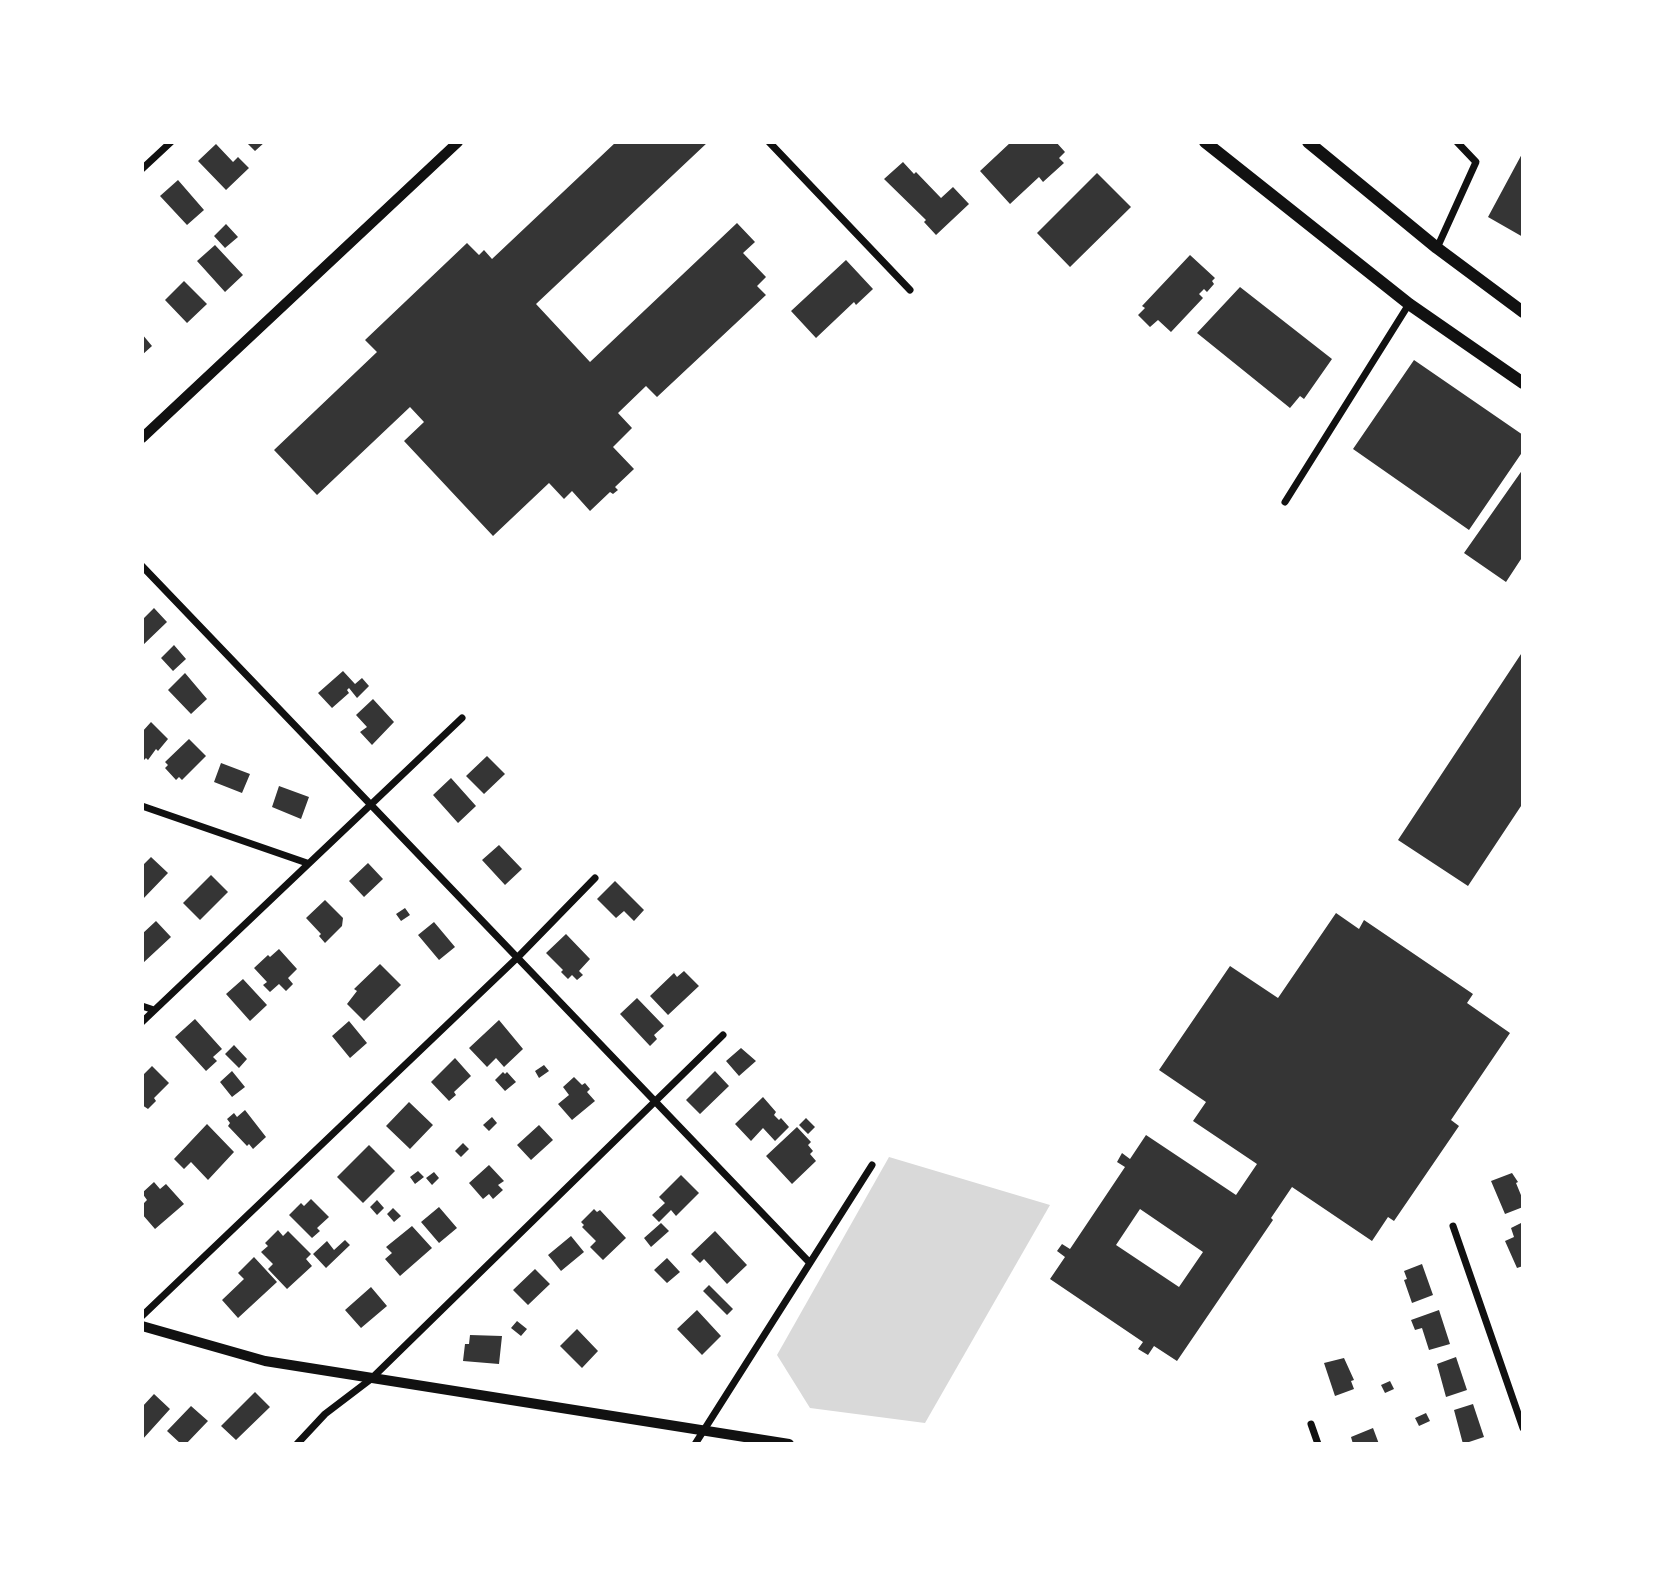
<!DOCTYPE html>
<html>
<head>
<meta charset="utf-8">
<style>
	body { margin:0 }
	#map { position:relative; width:1665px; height:1586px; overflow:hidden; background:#fff; font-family:Manrope,sans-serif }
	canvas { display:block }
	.frame { position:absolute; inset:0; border:144px solid #fff; pointer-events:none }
</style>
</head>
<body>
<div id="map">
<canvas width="1665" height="1586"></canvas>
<div class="frame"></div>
</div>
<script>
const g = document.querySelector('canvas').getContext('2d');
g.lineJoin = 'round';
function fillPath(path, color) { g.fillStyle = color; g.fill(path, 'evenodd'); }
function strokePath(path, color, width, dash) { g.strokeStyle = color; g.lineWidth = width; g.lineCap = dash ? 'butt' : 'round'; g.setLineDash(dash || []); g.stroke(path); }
const water = new Path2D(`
	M889,1157L1050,1205L925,1423L810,1408L777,1355Z`);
const building = new Path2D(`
	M246,142H265L255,151Z
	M616,142H708L536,304L590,362L737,223L755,242L743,253L766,277L757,286L766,295L657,397L646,386L618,413L632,428L613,447L634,469L615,487L618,490L613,494L610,492L590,511L572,491L564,499L549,483L493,536L404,441L424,422L410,407L317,495L274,450L377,352L365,340L467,243L479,255L484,250L492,259Z
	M1011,142H1056L1065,152L1059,158L1064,163L1043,182L1039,177L1010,204L980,171Z
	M216,144L233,162L238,157L249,168L226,190L198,161Z
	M1523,152V237L1488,217Z
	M903,162L914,174L916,172L941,198L953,187L969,204L936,235L924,222L926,220L884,179Z
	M1097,173L1131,207L1070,267L1037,233Z
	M178,180L204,210L187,225L160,196Z
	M226,224L238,237L225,248L214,236Z
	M215,245L243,275L225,292L197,261Z
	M1190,255L1215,278L1212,281L1214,284L1207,292L1204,289L1199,294L1203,298L1171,332L1158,320L1150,327L1138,315L1145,308L1142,306Z
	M846,260L873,289L856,305L854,302L816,338L791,311Z
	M184,281L207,304L187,323L165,300Z
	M1240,287L1332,359L1304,399L1300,396L1290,408L1197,333Z
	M142,334L152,346L142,355Z
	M1414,360L1523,435V451L1469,530L1353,449Z
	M1523,469V556L1506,582L1464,553Z
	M154,608L167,622L142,646V620Z
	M174,645L186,659L173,671L161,658Z
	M1523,651V803L1468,886L1398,840Z
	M343,671L355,684L362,678L369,686L357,698L349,688L347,690L349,693L332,708L318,693Z
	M185,673L207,699L191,714L168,690Z
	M373,699L394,722L372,745L360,732L367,727L356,715Z
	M151,722L168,739L158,751L156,749L148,760L146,758L142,762V732Z
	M189,739L206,756L182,780L179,777L176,780L165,768L168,765L165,762Z
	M487,756L505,774L484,794L466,776Z
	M221,763L250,774L242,793L214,782Z
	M451,778L476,806L458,823L433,795Z
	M279,786L309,797L301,819L272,807Z
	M499,845L522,869L505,885L482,860Z
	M151,857L168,873L142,900V866Z
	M368,863L383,879L364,897L349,881Z
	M211,875L228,892L200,920L183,903Z
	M615,881L644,910L634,921L624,911L616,918L597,899Z
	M325,900L343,918L342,926L325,943L319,936L321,934L306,918Z
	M405,908L410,915L401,921L396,914Z
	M1336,913L1359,929L1364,920L1473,994L1467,1003L1510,1033L1451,1120L1459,1126L1394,1221L1388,1217L1372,1241L1292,1187L1271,1218L1273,1220L1177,1361L1154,1346L1148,1355L1138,1349L1143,1342L1050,1279L1065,1257L1057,1251L1062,1244L1070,1249L1125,1167L1117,1162L1122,1153L1130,1159L1146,1135L1236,1195L1257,1164L1193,1121L1206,1102L1159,1070L1230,966L1278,998ZM1140,1209L1203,1252L1179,1287L1116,1245Z
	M156,921L171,937L143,963L142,934Z
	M434,922L455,947L439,960L418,935Z
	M566,934L590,959L579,971L583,975L577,980L572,975L568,979L561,972L563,970L546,953Z
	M279,949L297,969L288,978L293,984L286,991L279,984L270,992L263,985L267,982L254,968L268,955L270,957Z
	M380,964L401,985L364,1021L347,1004L357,991L354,989Z
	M684,971L699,986L668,1015L650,996L674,973L677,977Z
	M243,979L267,1005L250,1021L226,994Z
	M637,998L664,1026L654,1035L657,1039L650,1046L620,1014Z
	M195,1019L222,1049L213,1057L217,1061L206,1071L175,1037Z
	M499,1020L523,1049L504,1067L496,1058L487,1067L469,1048Z
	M349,1021L367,1043L350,1058L332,1036Z
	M234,1045L247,1059L239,1068L225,1054Z
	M741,1048L756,1061L739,1076L726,1061Z
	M455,1058L471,1076L454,1092L456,1095L449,1101L431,1082Z
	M544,1065L549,1071L539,1078L535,1071Z
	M152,1066L169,1083L154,1098L156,1101L148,1109L142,1105V1076Z
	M232,1071L245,1087L232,1097L220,1082Z
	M715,1071L729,1086L700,1114L686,1100Z
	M503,1072L505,1074L507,1072L516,1082L505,1091L495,1080Z
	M574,1077L582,1085L585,1083L590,1089L587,1092L595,1101L572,1120L558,1104L569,1095L563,1087Z
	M763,1097L776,1112L774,1115L779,1120L781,1118L789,1127L775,1141L763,1128L751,1141L735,1124Z
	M409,1102L433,1125L410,1149L386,1126Z
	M245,1110L266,1137L253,1149L249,1144L247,1146L228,1126L230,1123L227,1119L234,1113L237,1117Z
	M492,1117L497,1123L489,1131L483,1125Z
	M806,1118L815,1127L808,1134L799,1125Z
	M207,1124L234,1152L208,1180L191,1162L184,1169L174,1159Z
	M539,1125L553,1140L531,1160L517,1145Z
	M797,1127L811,1142L808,1145L813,1151L810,1154L816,1161L792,1184L766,1156Z
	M463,1143L469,1149L461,1157L455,1151Z
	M369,1145L395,1171L363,1203L337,1177Z
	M489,1165L504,1181L498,1185L503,1190L493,1199L489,1194L483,1199L469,1183Z
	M418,1171L424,1177L415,1184L410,1177Z
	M434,1172L439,1178L432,1185L426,1178Z
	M1512,1173L1518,1182L1516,1183L1523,1200V1207L1505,1214L1491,1181Z
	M681,1175L699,1193L676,1216L671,1210L659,1222L652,1215L665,1203L659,1197Z
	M154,1182L160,1189L166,1184L184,1204L155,1229L142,1214V1205L147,1200L142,1193Z
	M311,1199L329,1217L317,1228L320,1231L312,1238L289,1215L301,1203L304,1206Z
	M377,1200L384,1208L377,1215L370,1207Z
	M439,1207L457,1228L439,1243L421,1222Z
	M393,1208L401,1216L394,1222L387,1214Z
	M594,1209L597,1212L600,1210L626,1238L603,1260L590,1247L596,1241L582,1227L584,1225L581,1222Z
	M1523,1222V1266L1517,1268L1505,1241L1514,1237L1511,1228Z
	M661,1223L669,1231L651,1247L644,1238Z
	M412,1226L432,1248L400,1276L385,1259L392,1253L386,1247Z
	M278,1230L283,1236L288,1231L311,1254L306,1259L312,1266L287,1289L268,1269L273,1264L261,1252L268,1246L265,1243Z
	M715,1231L747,1265L727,1284L704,1259L700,1263L691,1254Z
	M571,1236L584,1252L561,1271L548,1255Z
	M345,1240L350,1245L326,1268L313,1254L327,1241L334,1250Z
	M254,1257L277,1282L238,1318L222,1300L244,1279L238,1273Z
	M667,1258L680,1272L667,1283L654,1270Z
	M1422,1264L1433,1295L1412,1303L1404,1280L1407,1279L1404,1271Z
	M535,1269L550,1284L528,1305L513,1290Z
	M709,1285L733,1309L727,1315L703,1291Z
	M371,1287L387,1306L361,1328L345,1310Z
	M697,1310L721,1336L702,1355L677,1329Z
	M1439,1310L1450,1344L1429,1350L1422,1328L1415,1330L1411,1320Z
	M517,1321L527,1329L521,1336L511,1328Z
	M577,1329L598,1351L582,1368L560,1346Z
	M470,1335L502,1336L499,1364L463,1361L465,1344H469Z
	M1456,1357L1467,1390L1446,1397L1437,1364Z
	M1344,1358L1354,1380L1351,1381L1354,1389L1335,1396L1324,1363Z
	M1390,1381L1394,1389L1385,1393L1381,1385Z
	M255,1392L270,1407L236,1440L221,1426Z
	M154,1394L170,1409L142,1440V1407Z
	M1473,1404L1484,1437L1463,1444L1454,1410Z
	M191,1406L208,1421L186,1444H181L167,1431Z
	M1426,1413L1430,1421L1419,1426L1415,1418Z
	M1373,1428L1379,1444H1353L1351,1437Z`);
const minor = new Path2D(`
	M769,142L910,290
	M142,169L171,142
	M1437,248L1476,162L1457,142
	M1285,502L1409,304
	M142,566L809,1262
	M142,806L307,863
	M142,1006L154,1010
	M142,1022L462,718
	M1453,1226L1523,1428
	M142,1316L518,957L595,878
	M1311,1424L1318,1444
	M297,1444L325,1414L371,1379L723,1035
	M695,1444L872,1165`);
const secondary = new Path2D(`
	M142,438L458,142
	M142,1326L265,1361L789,1444`);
const trunk = new Path2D(`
	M1205,142L1409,304L1523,383
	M1308,142L1437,248L1523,312`);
fillPath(water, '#d9d9d9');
fillPath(building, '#353535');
strokePath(minor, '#111', 7);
strokePath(secondary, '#111', 10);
strokePath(trunk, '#111', 12);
</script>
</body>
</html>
